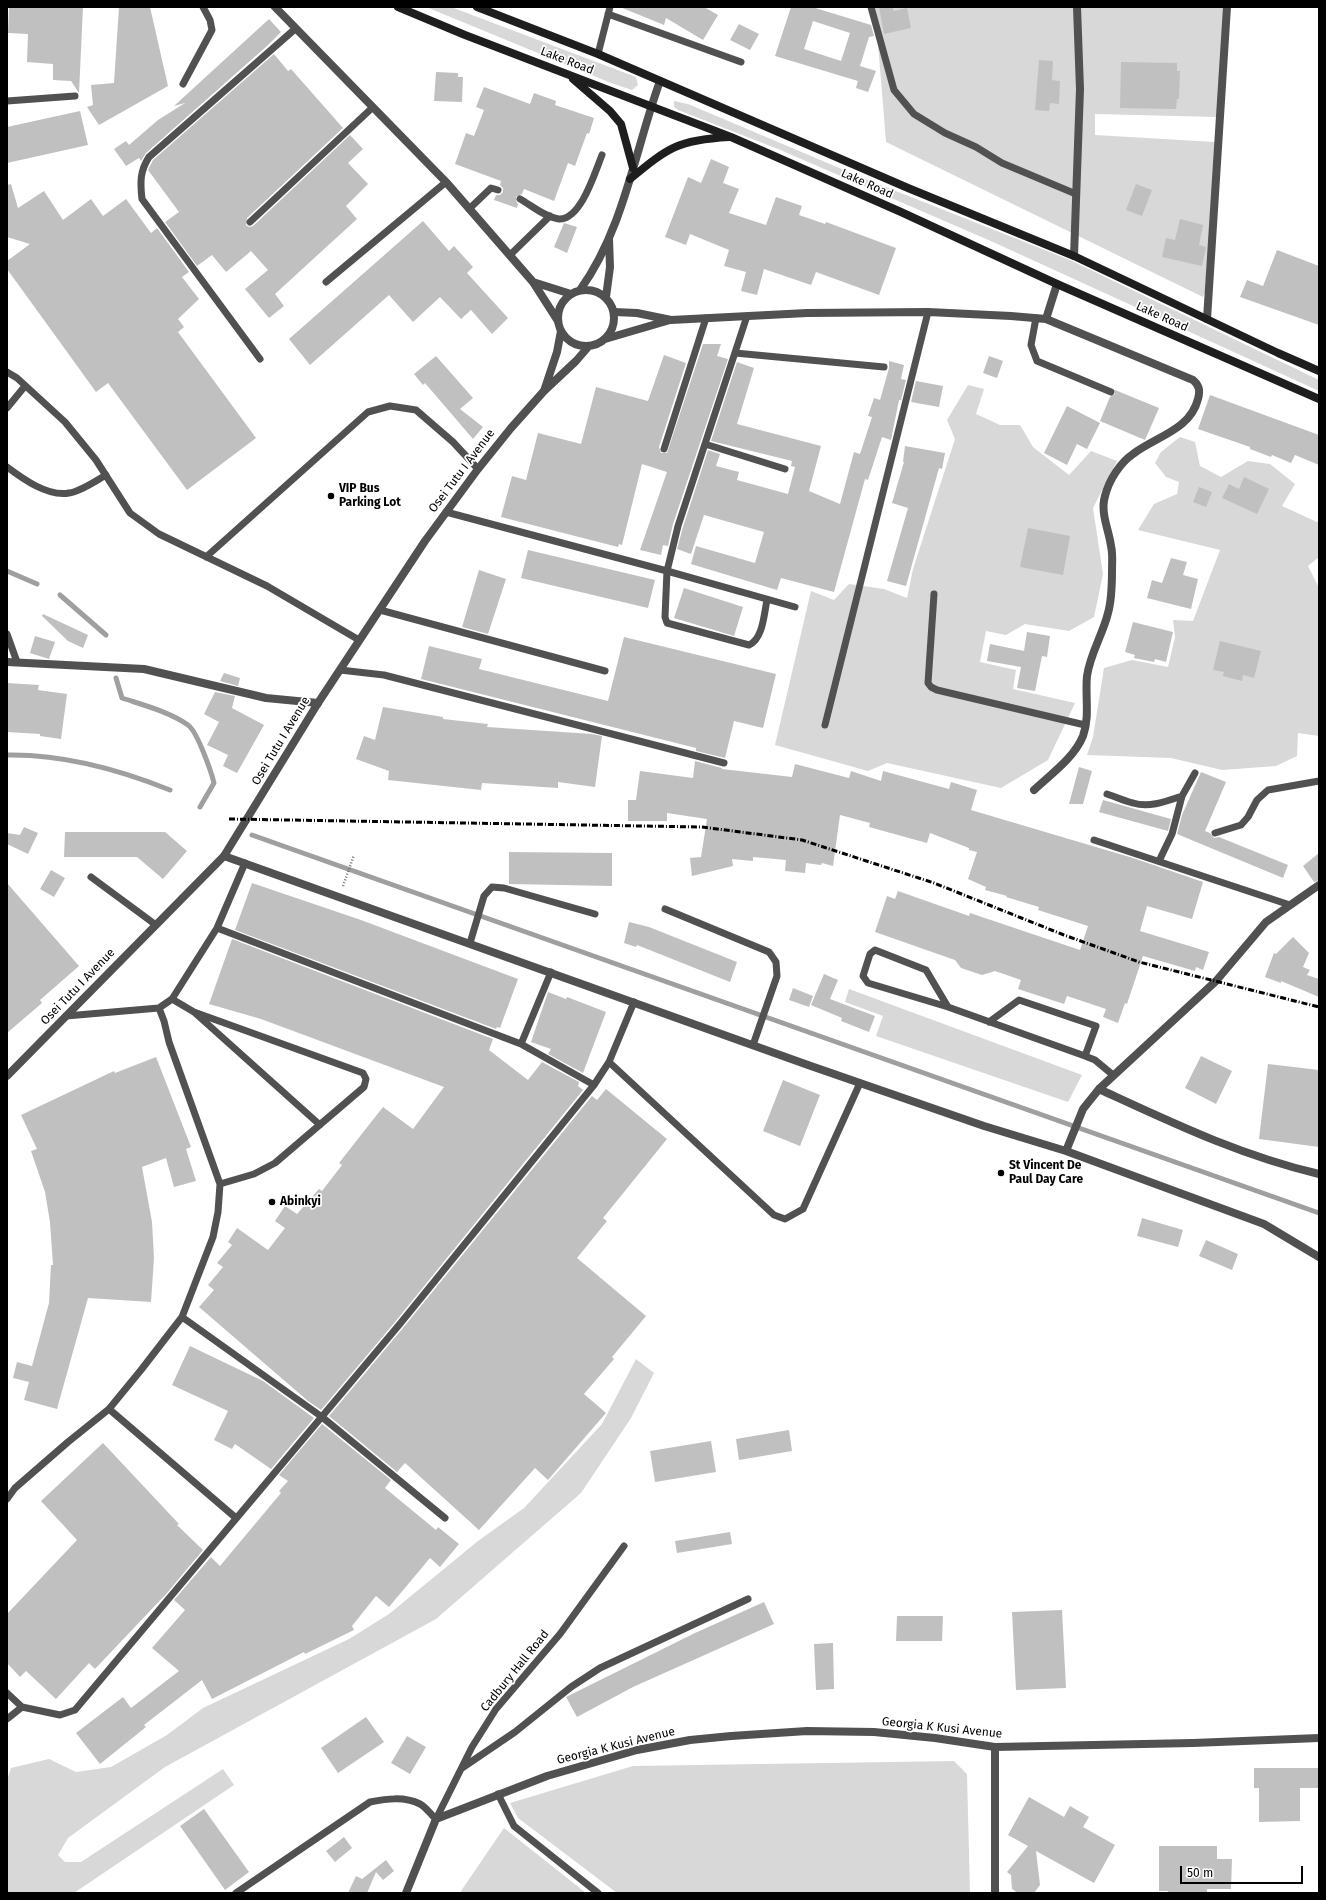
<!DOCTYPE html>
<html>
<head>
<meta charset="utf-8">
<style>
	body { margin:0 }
	#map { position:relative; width:1326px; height:1900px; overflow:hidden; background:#fff; font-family:"Fira Sans",sans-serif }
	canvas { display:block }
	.frame { position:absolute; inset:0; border:8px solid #000; pointer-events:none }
	.scale { position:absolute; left:1180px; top:1866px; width:123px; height:18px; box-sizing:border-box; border:2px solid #000; border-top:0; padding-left:5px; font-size:12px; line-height:14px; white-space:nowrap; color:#000; -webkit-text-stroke:3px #fff; paint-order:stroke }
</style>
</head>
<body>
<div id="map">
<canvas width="1326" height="1900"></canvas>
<div class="frame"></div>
<div class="scale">50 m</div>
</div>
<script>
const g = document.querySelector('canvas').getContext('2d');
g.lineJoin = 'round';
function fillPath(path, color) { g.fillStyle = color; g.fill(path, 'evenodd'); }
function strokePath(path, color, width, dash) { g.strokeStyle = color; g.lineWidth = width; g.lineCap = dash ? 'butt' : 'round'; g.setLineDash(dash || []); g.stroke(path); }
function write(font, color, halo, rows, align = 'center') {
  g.font = font + ' "Fira Sans",sans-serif'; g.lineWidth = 3.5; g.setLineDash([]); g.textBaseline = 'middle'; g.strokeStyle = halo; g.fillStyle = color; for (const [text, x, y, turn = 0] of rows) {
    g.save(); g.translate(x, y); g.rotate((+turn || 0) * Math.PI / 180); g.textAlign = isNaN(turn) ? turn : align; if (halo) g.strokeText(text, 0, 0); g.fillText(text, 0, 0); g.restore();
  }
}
const green = new Path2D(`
	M426,7H451L636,77L638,85L632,90L611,83Z
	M875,7H1224L1217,117L1095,114V135L1215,142L1205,292L1203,297L886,142Z
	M674,101L688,104L863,178L1070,260L1319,380V391L993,242L778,149L678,110L674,107Z
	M968,385L984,389L976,414L1000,425H1020L1033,447L1069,475L1091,451L1117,461L1093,508L1103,574L1094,617L1069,631L1025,624L1006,635L986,631L980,662L1016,670L1013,689L1075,703L1048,760L1001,788L887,763L868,771L775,745L811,591L834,600L849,584L884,589L907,598L913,569L955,439L947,420Z
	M1180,437L1195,442L1200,466L1221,477L1248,461L1270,464L1295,484L1282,506L1317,522L1319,521V557L1308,566L1319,588V736L1298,733L1297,756L1276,766L1222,770L1171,758L1087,755L1093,737L1104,668L1132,660L1168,667L1175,637L1173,620L1193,621L1220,550L1138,530L1154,504L1177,494L1179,482L1166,477L1155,463L1161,452Z
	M849,989L1082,1075L1068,1102L876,1036L883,1016L845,1002Z
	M636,1359L654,1373L631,1418L581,1493L436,1619L165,1767L68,1838L58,1855L65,1862H81L223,1769L234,1785L74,1893H7V1780L11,1768L49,1759L76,1772L111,1767L167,1735L203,1708L349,1639L389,1614L478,1541L524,1508L602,1424Z
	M954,1761L967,1774L970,1893H617L518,1818L510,1803L633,1766Z
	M504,1828L586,1893H462L461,1891Z`);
const stream = new Path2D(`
	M7,571L37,584
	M60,595L106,635
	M116,678L122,698C143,705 170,712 188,725C197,731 211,771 214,783L200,807
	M7,755C63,754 118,769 170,790
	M252,835L1319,1213`);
const building = new Path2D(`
	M9,7H83L79,93L71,81L53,80V64L27,62L28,34L8,33Z
	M119,7H150L168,86L99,125L87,107L93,105L91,85L114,83Z
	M620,7H704L718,15L703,40L666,18L664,25Z
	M791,7H812L871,25L874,36L869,37L860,66L876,71L868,92L856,88L858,81L775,56ZM813,21L850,33L841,61L804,49Z
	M879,7H892L894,11L907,8L911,28L884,34Z
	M269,19L281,32L267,46L146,153L141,161L139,158L126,166L114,149L126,141L129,145L158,120L185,103L174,106Z
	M739,24L759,34L750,50L730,40Z
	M274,54L288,71L291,69L343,128L247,218L246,225L249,227L253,226L350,135L363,149L348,163L368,184L346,206L357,219L275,294L284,306L269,318L245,289L268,270L251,251L226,272L212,255L197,266L165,222L179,212L148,170L153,160Z
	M1039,60L1053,61L1052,80L1060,81L1059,104L1050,103L1049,111L1035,110Z
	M1121,62L1177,63V71H1180L1179,99H1177L1176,109L1120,108Z
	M436,72L458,73V77H463L462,102L434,101Z
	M484,87L530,104L534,93L556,101L555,105L594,118L589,134L587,133L575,166L568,163L554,201L524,189L522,194L516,197V201L518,204L517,208L494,200L496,195H500L503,192V188L500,185L501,181L455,164L466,133L474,136L484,110L476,107Z
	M80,111L88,145L7,163V127Z
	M711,159L729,167L723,183L739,189L729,213L766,225L776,197L802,206L799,215L825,224L826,222L896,248L879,295L816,272L811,285L764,269L757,295L741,291L746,272L724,266L729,250L690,234L686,245L665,237L688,177L701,183Z
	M11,184L18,208L44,191L63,220L91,199L103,216L126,199L151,233L157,228L189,272L182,277L199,299L178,319L184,327L178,332L256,438L187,490L108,383L96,392L7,269V261L30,244L7,237V185Z
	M1136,184L1152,190L1142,216L1126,210Z
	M1180,219L1203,225L1199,245L1206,247L1202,266L1162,257L1166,238L1175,240Z
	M423,221L449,251L454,246L473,267L467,273L508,318L492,334L471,310L461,319L440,297L413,322L389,295L310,365L289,339Z
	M564,223L577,227L567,253L554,247Z
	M1277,250L1319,266V325L1240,297L1247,280L1263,286Z
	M703,344H721L717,356L728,359L673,524L668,546L663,545L661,555L640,550L667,472L642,464L622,545L619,544L618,547L501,517L512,476L526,480L538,433L581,444L596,387L648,401L664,355L686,363L659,447L661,453H667Z
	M436,356L473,398L460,409L483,427L473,439L425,383L423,385L414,374Z
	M989,356L1003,361L997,378L983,373Z
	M889,361L904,365L901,379L906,380L901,400H899L891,440L882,437L868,480L865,479L834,592L781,578L777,590L691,564L696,546L755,563L764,532L704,515L691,554L677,549L683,527L708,450L720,454L716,466L739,472L737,480L788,494L795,467L791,466L792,461L711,441L737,362L754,368L737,424L821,446L809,491L840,504L854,452L860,454L872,417L868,416L874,398L880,400L889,368Z
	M916,381L943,386L939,407L911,402Z
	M1115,390L1159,408L1145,440L1100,421L1110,397L1115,394Z
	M1210,395L1319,435V465L1295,455L1291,463L1272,455L1271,457L1250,449V447L1198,429Z
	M1067,406L1100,423L1087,449L1077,444L1067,465L1044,453Z
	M905,446L945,453L942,469L939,468L906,586L887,581L908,508L892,503L904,462H903Z
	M1244,477L1269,489L1257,514L1222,498L1229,484L1239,489Z
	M1199,487L1212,492L1206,507L1193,502Z
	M1028,528L1070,536L1063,575L1020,567Z
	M528,550L655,580L648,608L521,578Z
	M1171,558L1187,562L1183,575L1198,579L1191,609L1147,598L1152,580L1162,583Z
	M479,570L506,579L488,634L462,627Z
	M684,588L743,607L734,636L674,618Z
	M43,614L88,635L83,648L68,641L42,616Z
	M1133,622L1173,632L1166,662L1155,659L1154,662L1134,658L1135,655L1125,652Z
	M1027,632L1050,636L1047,657L1042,656L1035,691L1017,688L1021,667L987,661L990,644L1024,651Z
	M35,636L55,642L49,659L30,653Z
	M624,637L776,674L763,728L734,721L725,758L696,751V748L421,679L429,646L482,659L479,669L608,701Z
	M1220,641L1261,651L1254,678L1243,675L1242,681L1223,676L1224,672L1213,670Z
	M224,673L240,678L238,686L220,681Z
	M7,683L39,685L38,690L67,694L61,739L40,736V734L7,732Z
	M215,692L235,696L232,708L264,725L237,773L223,766L228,755L207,745L219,722L204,714Z
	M383,707L443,717V719L488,724L487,727L592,734L602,736L595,787L558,782V788L482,783L481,790L388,780L389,771L356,759L364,736L375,740Z
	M695,761L722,768V769L792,777L795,764L849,778L851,771L881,781L883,771L949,789L951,782L977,790L971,810L1133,858L1203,882L1192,919L1147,906L1140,931L1209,952L1203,970L1196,967L1195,971L1143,956L1127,1004L1125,1003L1118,1023L1103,1017L1106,1009L1067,996L1064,1004L1018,989L1021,980L995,971L982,975L961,968L955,960L875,932L887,896L895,899L898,891L969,916L970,913L1080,950L1088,926L1038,910L1039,907L1006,897L1007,896L985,890L986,887L968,879L977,852L969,850V848L930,833L927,843L869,827L870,823L840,815L833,866L822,863L821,865L806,863L805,873L785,871L786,860L753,857V861L732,859L733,866L692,876L690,858L701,857L707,819L667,813V821H628V800H636L640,771L693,778Z
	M1079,767L1092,771L1083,804H1069Z
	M1201,772L1226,782L1205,831L1210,833L1214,838L1219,837L1288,865L1283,878L1177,834L1182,815Z
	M1103,800L1171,819L1168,831L1099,812Z
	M24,827L38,833L28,854L7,844V833L20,835Z
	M65,832H165L187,851L163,879L137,857H64Z
	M509,852L612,853V886L509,884Z
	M1319,853V880L1314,882L1303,866Z
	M51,870L65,878L54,897L40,889Z
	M7,883L79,966L40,1000L42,1003L7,1033Z
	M252,883L361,920L518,979L500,1028L497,1027L496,1029L235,930Z
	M629,922L649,927L737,962L730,982L637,945L636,947L624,943Z
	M1293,937L1309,953L1303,967L1310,970L1307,975L1319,979V997L1281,981V983L1265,977L1274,953L1276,954Z
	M232,939L493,1039L489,1050L528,1080L542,1062L579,1082L578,1086L583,1090L395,1322L321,1410L308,1401L199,1307L214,1290L208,1285L223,1267L217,1263L232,1245L228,1242L237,1228L268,1250L285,1228L275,1221L285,1206L297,1214L319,1189L322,1191L342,1165L339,1163L383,1107L413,1129L444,1087L261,1019L209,1004Z
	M824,974L838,980L830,999L875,1016L869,1032L841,1021L842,1018L811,1005Z
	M793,988L813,996L809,1007L789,1000Z
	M548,992L566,999L567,997L606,1012L583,1073L548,1054L551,1049L531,1042Z
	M1201,1056L1232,1071L1216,1104L1185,1088Z
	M156,1057L191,1147L186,1149L196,1181L174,1187L166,1158L142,1167L152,1222L154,1258L151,1302L88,1298L57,1409L24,1400L29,1382L13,1378L17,1362L32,1366L49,1303L51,1265H53L50,1222L45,1192L31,1151L37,1149L21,1115L114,1071L115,1073Z
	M1268,1064L1319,1070V1147L1259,1139Z
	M783,1080L820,1095L800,1146L763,1131Z
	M606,1089L667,1139L603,1218L607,1221L577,1258L646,1316L612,1357L614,1359L584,1394L606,1413L548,1480L535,1468L479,1530L405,1463L397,1472L329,1416L403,1328L592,1096L597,1100Z
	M1142,1218L1183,1230L1178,1247L1137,1236Z
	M1206,1240L1238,1254L1232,1270L1199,1256Z
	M190,1346L263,1381L314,1418L271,1469L235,1444L232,1449L214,1440L228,1411L172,1385Z
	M322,1424L391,1480L385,1488L436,1530L438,1527L459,1544L440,1567L430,1558L389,1607L376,1596L352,1626L354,1630L305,1654L304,1652L212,1699L202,1680L144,1725L146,1727L100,1764L76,1733L123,1697L131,1708L179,1671L152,1648L185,1610L174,1600L211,1557L220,1566L281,1493L279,1491L288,1481L279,1475Z
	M789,1430L792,1451L739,1460L736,1439Z
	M711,1441L716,1472L655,1482L650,1451Z
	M103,1443L179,1524L177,1525L203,1550L167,1593L95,1669L89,1663L56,1699L26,1671L20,1677L7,1663V1614L77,1540L41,1501Z
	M730,1532L732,1544L677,1553L675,1541Z
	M764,1602L774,1624L633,1687L577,1717L566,1697L568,1696L695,1633Z
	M1062,1610L1066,1688L1016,1690L1012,1612Z
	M897,1616H943L942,1641H896Z
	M833,1643L834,1689L816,1690L814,1644Z
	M366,1717L384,1742L338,1773L321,1748Z
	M407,1736L426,1747L410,1774L391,1763Z
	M1254,1768H1319V1788H1300V1821L1259,1822V1788H1254Z
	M1029,1797L1064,1817L1070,1806L1089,1817L1083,1827L1115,1845L1094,1883L1036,1851L1040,1885L1034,1893H1018L1012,1889L1011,1875L1007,1872L1028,1846L1008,1835Z
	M204,1809L249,1872L225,1890L180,1826Z
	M344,1837L352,1848L335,1862L326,1851Z
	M1159,1846H1217V1859H1232L1231,1889H1207V1893H1168V1891H1159Z
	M386,1860L394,1871L383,1880L376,1872L367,1893H348L356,1876L362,1879Z`);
const path = new Path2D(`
	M343,886L354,855`);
const service = new Path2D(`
	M871,7L894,90L914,114L945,133L976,147L1002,163L1076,194
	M608,14L741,62
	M598,54L610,7
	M183,84L212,30L210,20L203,7
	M7,101L75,96
	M520,199C531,205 546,218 559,219C581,220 595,172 602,155
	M469,209L491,188L498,190
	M250,222L372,108
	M510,255L550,216
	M326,282L446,182
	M747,316L678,526L667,571L665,617L667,623L749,645C763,639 764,614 767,600
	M1036,318L1031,345L1037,361L1111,392
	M735,353L884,367
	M260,359L142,199C140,182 140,171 149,157L295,29
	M7,372L17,378L65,422L96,460L130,513L159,534L267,586L359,640
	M7,408L25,386
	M705,444L785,469
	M664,449L706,318
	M7,467C23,479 48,497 69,493C80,492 97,480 106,475
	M446,512L667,571L795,607
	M206,557L368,412L390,406L416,410L453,442L478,469
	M934,594L928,683L931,687L937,690L1085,725
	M380,610L605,671
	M7,634L17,662
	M340,670L384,675L724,763
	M825,725L928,312
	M1107,794C1116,797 1125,801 1133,803C1150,808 1167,801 1182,796
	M1215,833L1241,825L1248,817L1257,800L1268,790L1319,781
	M1094,840L1290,905
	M1159,861L1172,834L1182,796L1195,773
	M91,877L156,925
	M665,909L769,952L776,962L777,976L753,1045
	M217,928L521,1044L594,1085
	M470,943L484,896L492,887L504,888L595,914
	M172,999L194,1012L320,1125
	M948,1007L868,983L863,976L870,954L875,950L926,970L948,1007L1085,1056
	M194,1012L363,1073L366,1079L364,1087L275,1163L254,1174L220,1184
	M66,1016L159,1008L172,999L217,928L245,863
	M989,1022L1019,1000L1096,1026L1085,1056L1095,1060L1113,1075
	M521,1044L551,972
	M609,1062L774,1215L785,1219L803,1209L860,1083
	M182,1317L322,1417L445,1518
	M109,1409L236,1518
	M7,1499L15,1488L68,1442L109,1409L141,1370L182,1317L213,1237L218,1212L220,1184L169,1042L164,1021L159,1008
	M7,1693L22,1707L60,1715L75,1710L399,1325L594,1085L609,1062L634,1002
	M7,1719L22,1707
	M462,1768L515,1732L571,1687L600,1668L748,1599
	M498,1794L514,1826L598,1893
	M236,1893L370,1802C386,1799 404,1796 420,1804C426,1807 431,1815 436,1819L472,1747L496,1709L560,1634L624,1546`);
const minor = new Path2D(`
	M275,7L446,182L533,282L558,321
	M1074,256L1080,89L1077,7
	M533,282L571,294
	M614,312L637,313L671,320L807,313L928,312L1011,316L1046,319L1057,284
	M1207,319L1227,7
	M605,339L670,320
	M7,662L144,669L266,698L318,703
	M1034,790C1051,774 1074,758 1083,736C1090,717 1085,696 1087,676C1090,654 1103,634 1108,613C1112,599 1112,584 1112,570C1112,563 1113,554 1111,546C1109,530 1100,513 1105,496C1109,480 1120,463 1133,454C1157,436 1190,430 1198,399C1200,391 1200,386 1193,380L1046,319
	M224,856L808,1065L984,1126L1066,1151L1264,1224L1319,1257
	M1099,1089C1173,1123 1239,1155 1319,1174
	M1066,1151L1083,1109L1099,1089L1216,981L1266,922L1319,885
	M995,1747V1893
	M406,1893L436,1819L547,1776L637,1750L690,1740L731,1736L807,1731L874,1732L935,1738L995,1747L1193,1743L1319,1738`);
const tertiary = new Path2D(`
	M580,290C624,229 635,150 660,81
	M558 318a28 28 0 1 1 56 0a28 28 0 1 1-56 0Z
	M606,297L610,267L609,239
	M544,391L557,352L561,331
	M7,1076L224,856L318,703L425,541L478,469L511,428L544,391L576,361L589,346`);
const secondary = new Path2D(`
	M398,7L465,35L731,137L901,212L1057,284L1319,399
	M477,7L598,54L908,188L1074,256L1278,353L1319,371
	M573,79L610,111L621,124L633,168
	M630,179C669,147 678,140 729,137`);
const rail = new Path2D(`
	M229,819L702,827L802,840L934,883L1064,935L1139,962L1319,1007`);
const markers = [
	[331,496,4,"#000"],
	[1001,1173,4,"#000"],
	[272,1202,4,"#000"]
];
const streetNames = [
	["Lake Road",567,61,21],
	["Lake Road",867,184,24],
	["Lake Road",1162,317,24],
	["Osei Tutu I Avenue",462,471,-53],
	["Osei Tutu I Avenue",281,741,-59],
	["Osei Tutu I Avenue",78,987,-46],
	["Cadbury Hall Road",515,1671,-51],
	["Georgia K Kusi Avenue",942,1728,6],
	["Georgia K Kusi Avenue",616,1746,-14]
];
const poiNames = [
	["VIP Bus",339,489],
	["Parking Lot",339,503],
	["St Vincent De",1009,1166],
	["Paul Day Care",1009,1180],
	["Abinkyi",280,1202]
];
fillPath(green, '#d8d8d8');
strokePath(stream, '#9f9f9f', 5);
fillPath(building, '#c0c0c0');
strokePath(path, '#737373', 2.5, [1, 2]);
strokePath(service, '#515151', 7);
strokePath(minor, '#515151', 8);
strokePath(tertiary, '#515151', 8);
strokePath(secondary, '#1e1e1e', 8);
strokePath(rail, '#000', 3, [6, 2, 1, 2]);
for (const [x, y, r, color] of markers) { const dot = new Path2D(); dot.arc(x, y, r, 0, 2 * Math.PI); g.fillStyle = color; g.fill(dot); strokePath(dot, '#fff', 1.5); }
write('12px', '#000', '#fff', streetNames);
write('bold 12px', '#000', '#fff', poiNames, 'left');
</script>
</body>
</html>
